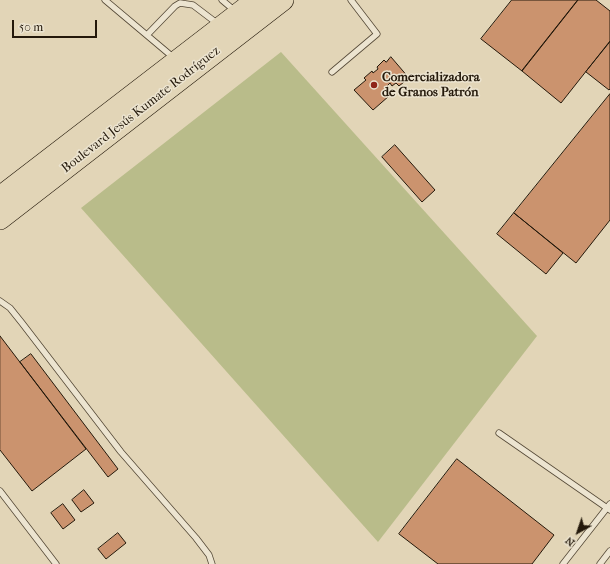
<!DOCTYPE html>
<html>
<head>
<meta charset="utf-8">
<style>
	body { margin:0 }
	#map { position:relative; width:610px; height:564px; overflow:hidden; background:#e2d5b7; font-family:"IM FELL French Canon",serif }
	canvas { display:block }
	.north { position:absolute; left:558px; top:512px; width:40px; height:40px; -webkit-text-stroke:3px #ece4d0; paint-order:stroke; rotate:220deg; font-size:11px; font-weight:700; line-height:16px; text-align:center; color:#24190b }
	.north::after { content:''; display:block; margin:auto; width:14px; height:18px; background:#24190b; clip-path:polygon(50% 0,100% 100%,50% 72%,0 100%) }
	.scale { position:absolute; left:12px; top:20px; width:85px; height:18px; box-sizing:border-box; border:2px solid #24190b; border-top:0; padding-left:5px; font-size:12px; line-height:14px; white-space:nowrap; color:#24190b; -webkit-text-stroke:3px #ece4d0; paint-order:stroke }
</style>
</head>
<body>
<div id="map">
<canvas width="610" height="564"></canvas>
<div class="north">N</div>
<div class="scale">50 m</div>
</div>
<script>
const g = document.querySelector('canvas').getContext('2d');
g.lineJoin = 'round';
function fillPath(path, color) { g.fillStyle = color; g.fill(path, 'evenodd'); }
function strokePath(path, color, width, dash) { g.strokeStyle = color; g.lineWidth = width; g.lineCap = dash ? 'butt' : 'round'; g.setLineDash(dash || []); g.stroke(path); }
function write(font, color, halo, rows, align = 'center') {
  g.font = font + ' "IM FELL French Canon",serif'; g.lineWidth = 3; g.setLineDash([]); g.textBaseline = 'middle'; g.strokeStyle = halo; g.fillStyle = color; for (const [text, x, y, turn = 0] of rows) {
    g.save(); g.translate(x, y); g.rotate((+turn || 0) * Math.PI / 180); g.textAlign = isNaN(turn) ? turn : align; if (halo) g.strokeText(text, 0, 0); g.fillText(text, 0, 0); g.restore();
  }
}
const green = new Path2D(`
	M281,52L537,336L378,542L81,208Z`);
const building = new Path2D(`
	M512,0H578L522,71L481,39Z
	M578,0H596L610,11V41L561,103L522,71Z
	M610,42V89L609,90L586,72Z
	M391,57L409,78L399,86L396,83L392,86L390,83L387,86L389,89L385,93L389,96L373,110L354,90L366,80L364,78L372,71L373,73L378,69L377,67L384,60L386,62Z
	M610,94V220L576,263L514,213Z
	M395,145L435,190L422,202L382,157Z
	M514,213L563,253L546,274L497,234Z
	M0,336L86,449L32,491L0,450Z
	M31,354L118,469L108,477L20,362Z
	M457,459L554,535L532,564H438L399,534Z
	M84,490L94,503L81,512L72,500Z
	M63,504L75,520L63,529L51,513Z
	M118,533L126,543L106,559L98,549Z`);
const lane = new Path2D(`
	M105,0L174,58
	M222,0L235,11
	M147,35L175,6L180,3L193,5L218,24
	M332,72L377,34L351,0
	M0,301L10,308L22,323L121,452L196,538L209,555L212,564
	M499,433L610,510
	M0,491L56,564
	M563,564L610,504
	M600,564L610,551`);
const highway = new Path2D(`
	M0,197L256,0
	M0,219L283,0`);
const markers = [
	[374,85,4,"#8f2418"]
];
const poiNames = [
	["Comercializadora",382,78],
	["de Granos Patrón",382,93]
];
const streetNames = [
	["Boulevard Jesús Kumate Rodríguez",141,110,-38]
];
fillPath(green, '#b9bc8a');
fillPath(building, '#cb936e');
strokePath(building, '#24190b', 1);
strokePath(lane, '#544836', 7);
strokePath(highway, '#24190b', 22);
strokePath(lane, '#ece4d0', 5.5);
strokePath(highway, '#e2d5b7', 21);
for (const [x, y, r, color] of markers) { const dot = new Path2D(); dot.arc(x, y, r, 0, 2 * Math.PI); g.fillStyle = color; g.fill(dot); strokePath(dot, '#ece4d0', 1.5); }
write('bold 13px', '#24190b', '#ece4d0', poiNames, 'left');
write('13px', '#24190b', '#ece4d0', streetNames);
</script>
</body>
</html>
